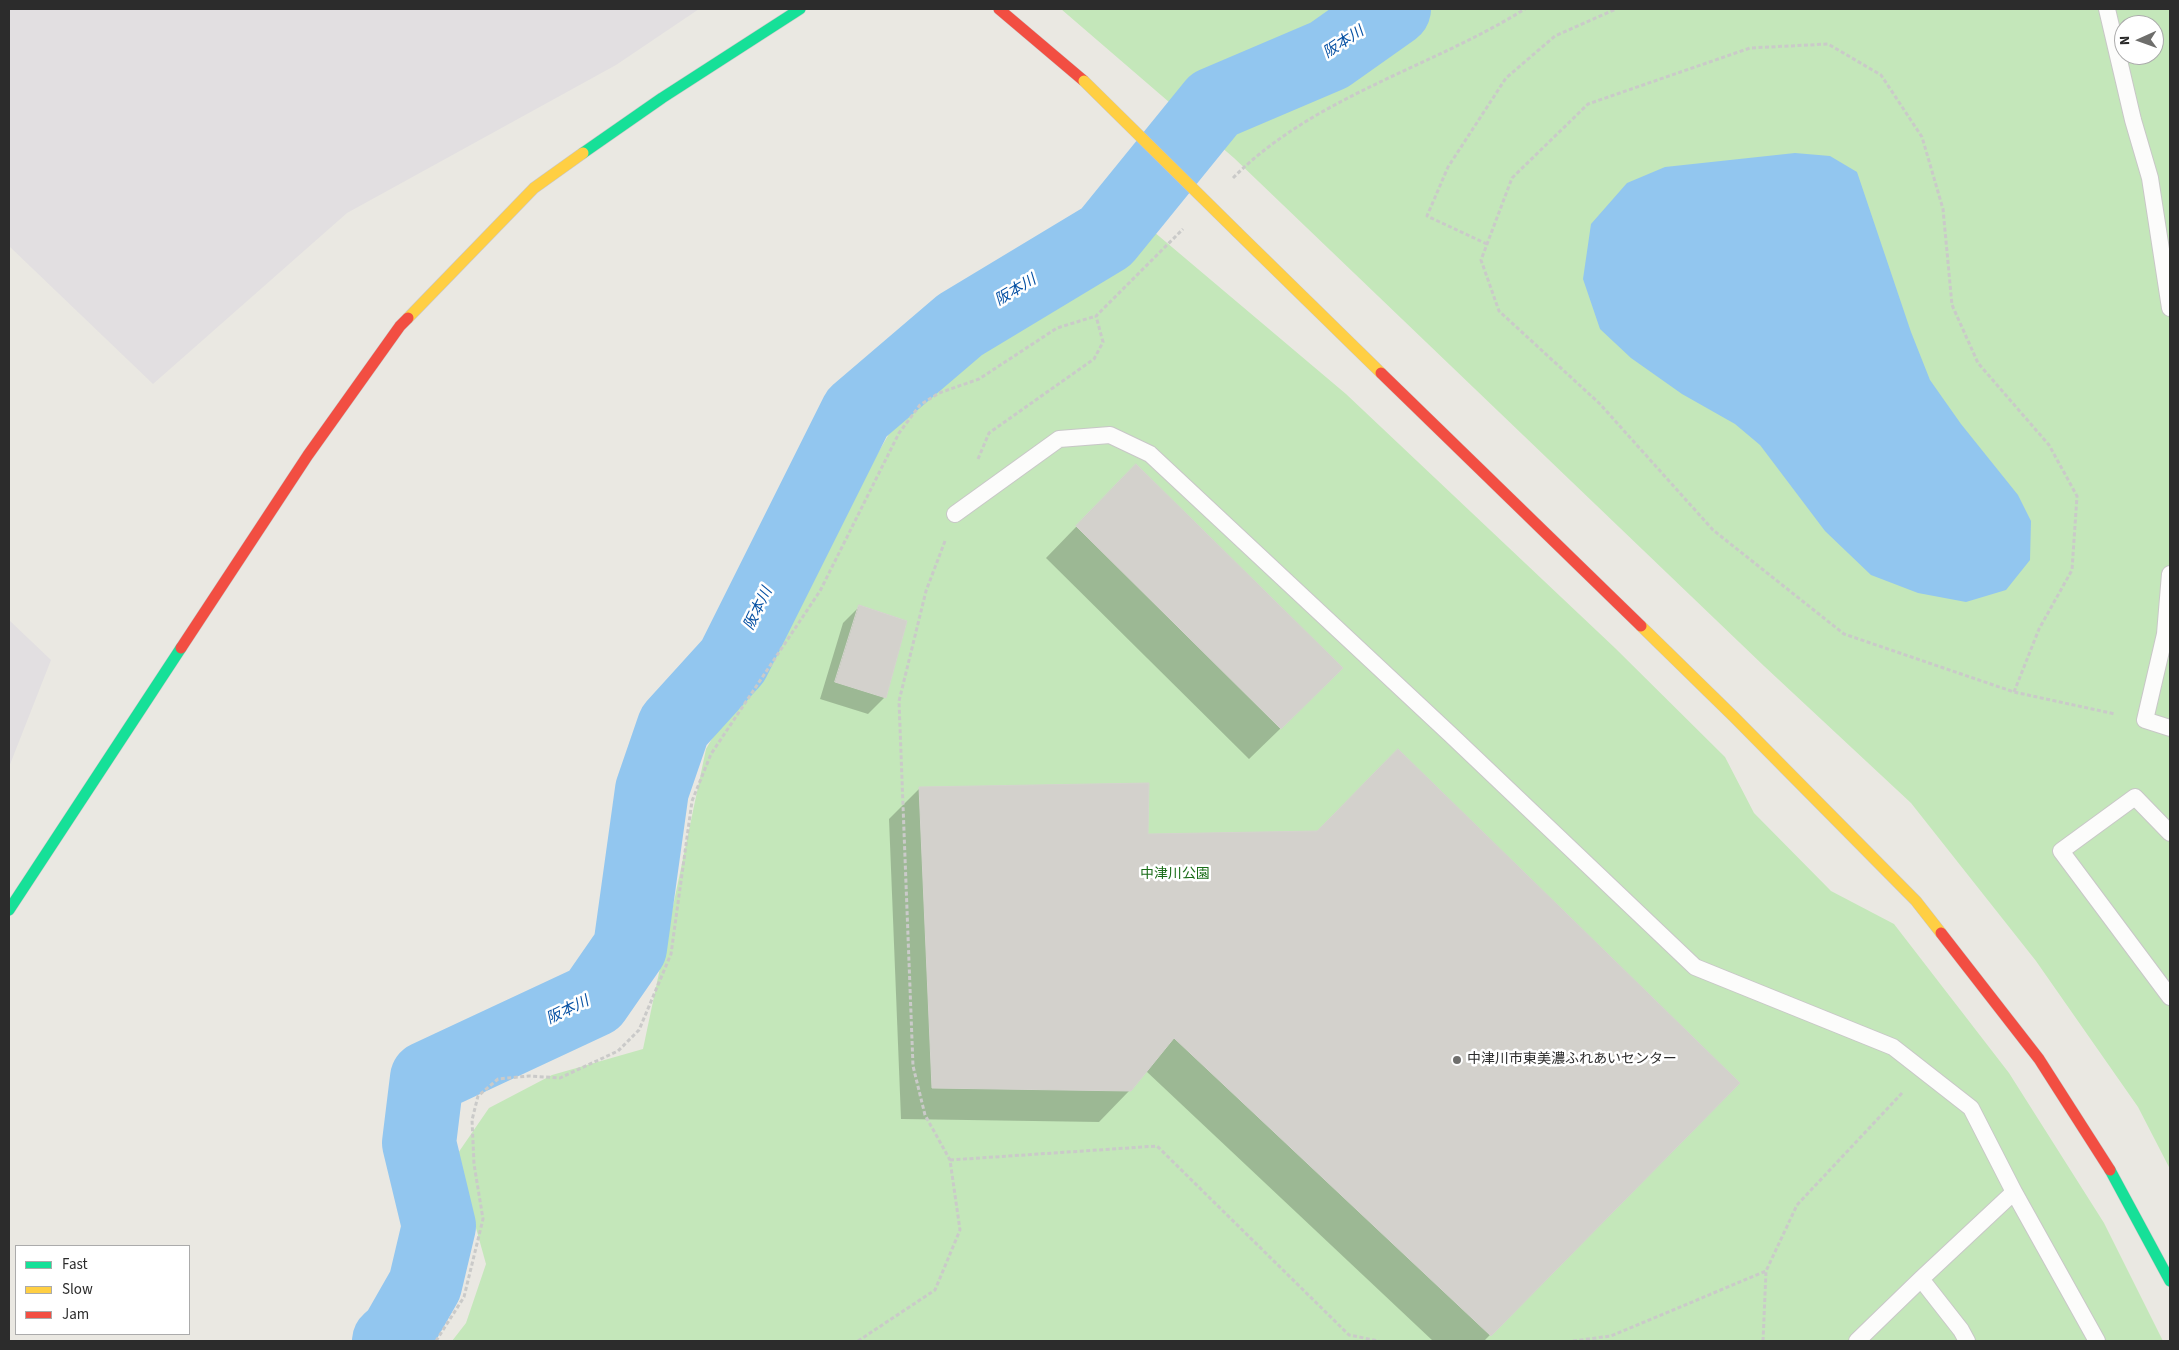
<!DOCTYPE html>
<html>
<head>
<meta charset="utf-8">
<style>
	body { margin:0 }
	#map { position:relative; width:2179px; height:1350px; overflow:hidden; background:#eae8e2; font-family:"Source Sans 3",sans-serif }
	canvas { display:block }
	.frame { position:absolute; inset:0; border:10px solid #2c2c2c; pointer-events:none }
	.legend { position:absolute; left:15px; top:1245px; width:175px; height:90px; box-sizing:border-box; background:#fff; border:1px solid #ababab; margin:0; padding:6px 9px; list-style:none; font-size:15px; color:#2c2c2c }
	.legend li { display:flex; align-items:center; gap:10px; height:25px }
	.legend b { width:25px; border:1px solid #ababab }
	.north { position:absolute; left:2114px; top:15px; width:50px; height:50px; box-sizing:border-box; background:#fff; border:1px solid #ababab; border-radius:50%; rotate:268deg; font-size:14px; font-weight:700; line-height:20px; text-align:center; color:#2c2c2c }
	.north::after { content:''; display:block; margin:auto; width:18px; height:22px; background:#6e6e6c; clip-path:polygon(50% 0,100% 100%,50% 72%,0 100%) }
</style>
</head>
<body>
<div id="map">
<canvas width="2179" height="1350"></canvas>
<div class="frame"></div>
<ul class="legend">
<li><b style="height:6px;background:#16e098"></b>Fast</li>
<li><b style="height:6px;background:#ffcf43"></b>Slow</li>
<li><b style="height:6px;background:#f24e42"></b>Jam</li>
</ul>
<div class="north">N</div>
</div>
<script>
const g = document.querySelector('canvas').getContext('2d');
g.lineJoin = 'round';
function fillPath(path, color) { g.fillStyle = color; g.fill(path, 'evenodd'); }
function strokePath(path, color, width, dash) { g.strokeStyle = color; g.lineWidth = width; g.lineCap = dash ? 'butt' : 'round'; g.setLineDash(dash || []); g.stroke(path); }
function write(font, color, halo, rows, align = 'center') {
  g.font = font + ' "Source Sans 3","Noto Sans JP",sans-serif'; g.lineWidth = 5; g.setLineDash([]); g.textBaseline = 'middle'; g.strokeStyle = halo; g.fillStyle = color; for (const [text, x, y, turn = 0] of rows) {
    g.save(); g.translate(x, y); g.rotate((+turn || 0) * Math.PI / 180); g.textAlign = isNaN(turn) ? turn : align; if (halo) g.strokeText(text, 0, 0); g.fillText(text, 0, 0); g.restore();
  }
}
const industrial = new Path2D(`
	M9,9H699L616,65L347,213L153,384L9,246Z
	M9,620L51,660L9,767Z`);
const green = new Path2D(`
	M1061,9H2170V1169L2138,1107L2036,961L1911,803L1764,666L1234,158ZM2124,25H2154V55H2124Z
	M1147,226L1346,394L1615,648L1725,757L1754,813L1831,891L1894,924L2009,1073L2104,1223L2163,1341H452L466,1323L486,1264L456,1156L489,1108L552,1075L643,1049L706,749L911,396Z`);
const water = new Path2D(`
	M1795,153L1830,156L1857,172L1911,332L1930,380L1961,424L2018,495L2031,521L2030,560L2006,590L1966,602L1918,593L1871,575L1825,531L1760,445L1735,424L1682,394L1631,358L1600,329L1583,279L1591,224L1627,183L1665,167Z`);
const shadow = new Path2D(`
	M1105,497L1311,699L1249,759L1046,558Z
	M859,607L885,697L868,714L820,699L843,623Z
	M920,788L1147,835L1738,1083L1484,1341H1433L1146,1071L1130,1090L1099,1122L901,1119L889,819Z`);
const river = new Path2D(`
	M389,1341L397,1334L425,1285L439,1226L419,1143L427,1078L594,1000L630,948L652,790L674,726L733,661L857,413L960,325L1106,237L1214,104L1329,55L1394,9`);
const building = new Path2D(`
	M1136,464L1343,668L1281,729L1076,526Z
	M859,605L907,621L886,698L835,682Z
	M1398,749L1740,1083L1491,1336L1174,1038L1131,1091L932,1088L919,787L1149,783L1148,834L1317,831Z`);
const path = new Path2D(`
	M1233,178C1313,97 1430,68 1525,9
	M1487,244L1427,216L1448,167L1506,78L1555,36L1616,9
	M978,459L989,433L1094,359L1103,342L1096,316L1183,229
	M2014,692L2039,629L2072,570L2077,496L2049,445L1978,363L1952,305L1943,209L1922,137L1881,75L1828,44L1750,48L1588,104L1512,178L1481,260L1499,311L1600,404L1713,530L1844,634L2014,692L2115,714
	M950,1160L1157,1146L1349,1335L1379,1341
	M436,1341L464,1297L483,1219L474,1164L472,1120L478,1096L498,1079L529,1076L560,1078L618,1051L639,1030L671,954L692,801L711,754L820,591L899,433L920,405L939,393L979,379L1057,328L1096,316
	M858,1341L935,1290L960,1230L950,1160L925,1115L913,1066L899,701L926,591L945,541
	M1573,1341L1611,1336L1766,1271
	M1763,1341L1766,1271L1797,1205L1902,1093`);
const lane = new Path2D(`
	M2107,9L2133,120L2150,178L2170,308
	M955,514L1059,439L1110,435L1150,454L1451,735L1695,967L1893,1047L1971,1108L2014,1192
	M2170,574L2165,634L2145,720L2170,728
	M2170,833L2135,797L2061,851L2170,997
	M1921,1279L1961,1330L1967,1341
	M1857,1341L1921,1279L2014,1192L2097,1341`);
const fast = new Path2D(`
	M583,153L662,98L800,9
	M9,910L181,648
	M2110,1170L2170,1281`);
const slow = new Path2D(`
	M1237,232L1381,373
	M408,318L534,188L583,153
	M1641,626L1734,717L1916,901L1941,933`);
const jam = new Path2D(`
	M999,9L1084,81
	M1381,373L1641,626
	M181,648L308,455L400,326L408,318
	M1941,933L2039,1059L2110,1170`);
const slowBridge = new Path2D(`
	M1084,81L1237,232`);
const markers = [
	[1457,1060,5,"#6e6e6c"]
];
const parkNames = [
	["中津川公園",1175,875]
];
const poiNames = [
	["中津川市東美濃ふれあいセンター",1467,1060]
];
const waterNames = [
	["阪本川",1344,43,-33],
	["阪本川",1016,291,-31],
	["阪本川",759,609,-64],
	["阪本川",568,1011,-26]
];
fillPath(industrial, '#e2dfe1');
fillPath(green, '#c4e7ba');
fillPath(water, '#92c6ef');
fillPath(shadow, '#0003');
strokePath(river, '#92c6ef', 74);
fillPath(building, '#d3d1cc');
strokePath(building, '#d5d4ce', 1);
strokePath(lane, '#c8c7c7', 18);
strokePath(fast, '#c8c7c7', 12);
strokePath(slow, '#c8c7c7', 12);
strokePath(jam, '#c8c7c7', 12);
strokePath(path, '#cacac9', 3, [4, 2.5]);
strokePath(lane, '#fcfcfb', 16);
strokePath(fast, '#16e098', 11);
strokePath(slow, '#ffcf43', 11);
strokePath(jam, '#f24e42', 11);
strokePath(slowBridge, '#c8c7c7', 12, []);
strokePath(slowBridge, '#ffcf43', 11);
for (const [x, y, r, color] of markers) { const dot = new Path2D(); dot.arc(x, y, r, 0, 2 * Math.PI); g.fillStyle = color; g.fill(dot); strokePath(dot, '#fff', 2); }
write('14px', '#1a6d18', '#fff', parkNames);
write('14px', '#2c2c2c', '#fff', poiNames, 'left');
write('italic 15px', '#0852a4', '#fff', waterNames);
</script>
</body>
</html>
